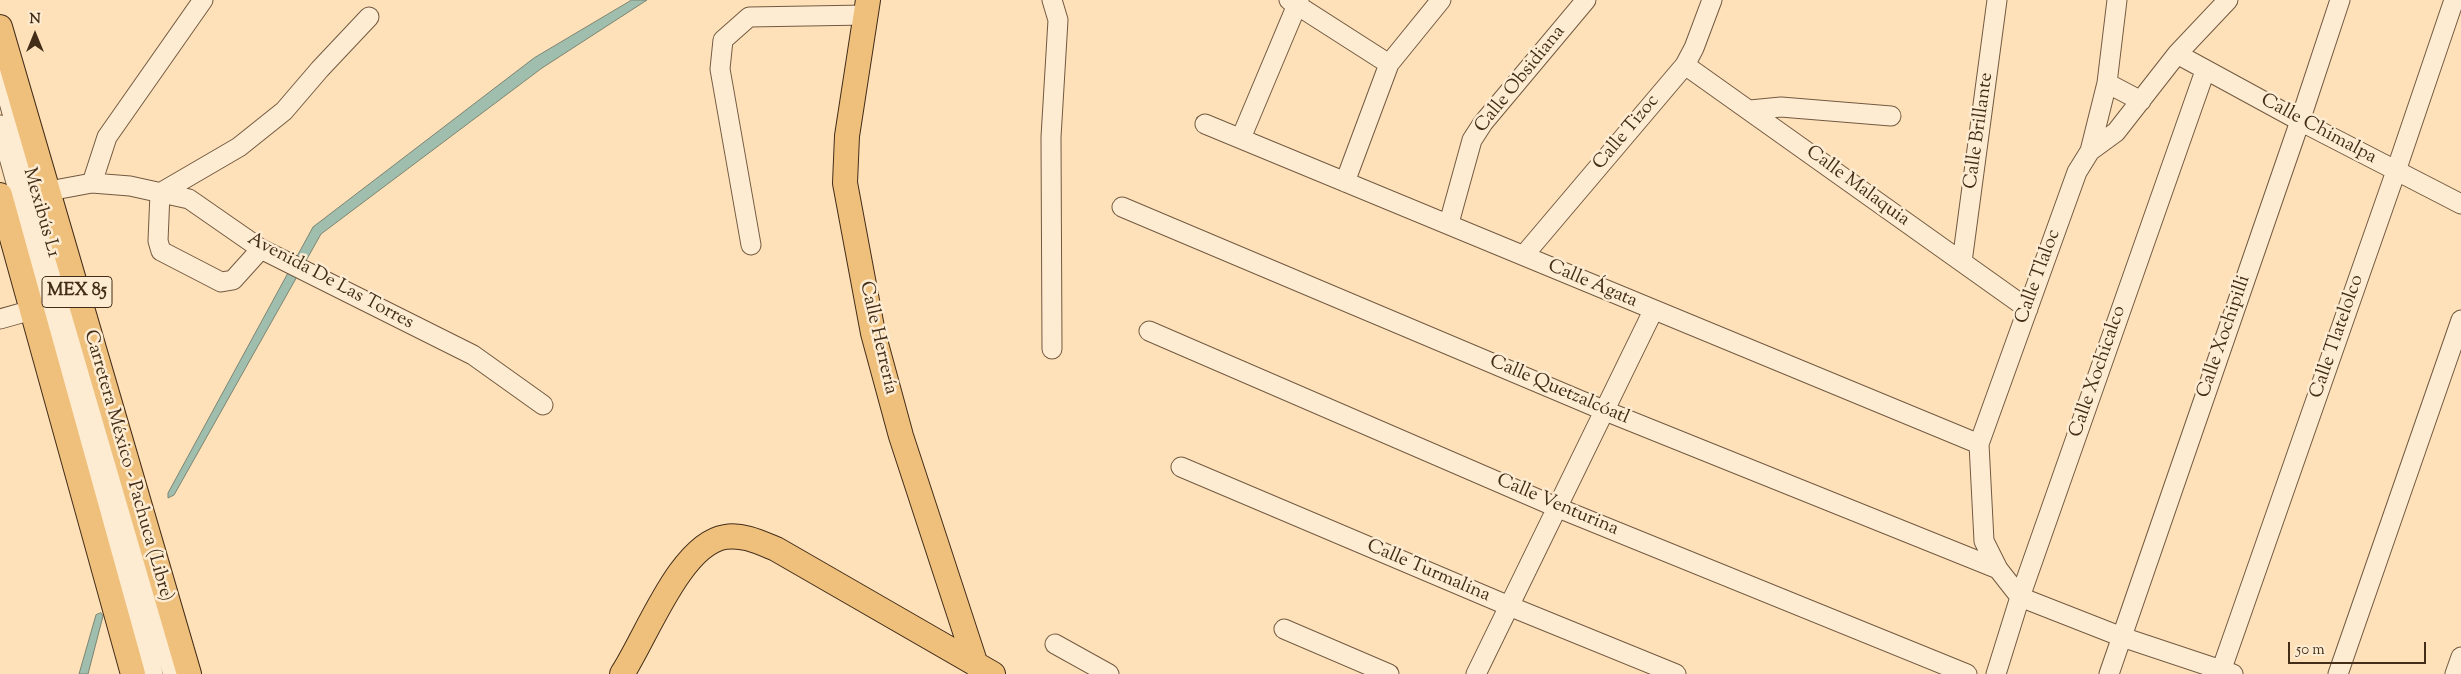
<!DOCTYPE html>
<html>
<head>
<meta charset="utf-8">
<style>
	body { margin:0 }
	#map { position:relative; width:2461px; height:674px; overflow:hidden; background:#fee1b9; font-family:"Sorts Mill Goudy",serif }
	canvas { display:block }
	.north { position:absolute; left:10px; top:10px; width:50px; height:50px; -webkit-text-stroke:4px #feecd2; paint-order:stroke; rotate:0deg; font-size:14px; font-weight:700; line-height:20px; text-align:center; color:#432d19 }
	.north::after { content:''; display:block; margin:auto; width:18px; height:22px; background:#432d19; clip-path:polygon(50% 0,100% 100%,50% 72%,0 100%) }
	.scale { position:absolute; left:2288px; top:642px; width:138px; height:22px; box-sizing:border-box; border:2px solid #432d19; border-top:0; padding-left:6px; font-size:15px; line-height:18px; white-space:nowrap; color:#432d19; -webkit-text-stroke:4px #feecd2; paint-order:stroke }
</style>
</head>
<body>
<div id="map">
<canvas width="2461" height="674"></canvas>
<div class="north">N</div>
<div class="scale">50 m</div>
</div>
<script>
const g = document.querySelector('canvas').getContext('2d');
g.lineJoin = 'round';
function fillPath(path, color) { g.fillStyle = color; g.fill(path, 'evenodd'); }
function strokePath(path, color, width, dash) { g.strokeStyle = color; g.lineWidth = width; g.lineCap = dash ? 'butt' : 'round'; g.setLineDash(dash || []); g.stroke(path); }
function write(font, color, halo, rows, align = 'center') {
  g.font = font + ' "Sorts Mill Goudy",serif'; g.lineWidth = 5; g.setLineDash([]); g.textBaseline = 'middle'; g.strokeStyle = halo; g.fillStyle = color; for (const [text, x, y, turn = 0] of rows) {
    g.save(); g.translate(x, y); g.rotate((+turn || 0) * Math.PI / 180); g.textAlign = isNaN(turn) ? turn : align; if (halo) g.strokeText(text, 0, 0); g.fillText(text, 0, 0); g.restore();
  }
}
const water = new Path2D(`
	M632,0H647L542,68L321,234L174,495L168,498V493L313,227L534,58Z
	M101,613L103,616L88,674H79L96,615Z`);
const minor = new Path2D(`
	M1052,0L1058,20L1051,137L1052,349
	M1289,0L1389,64
	M2228,0L2177,54L2116,132L2090,151L2077,172L1979,444L1984,541L1998,569L2020,597L2122,637L2233,674
	M2177,54L2300,121L2461,204
	M1685,65L2028,309
	M0,70L124,512L173,674
	M2107,83L2141,101
	M1750,110L1781,107L1891,116
	M1205,124L1979,444
	M0,125L153,674
	M1241,138L1299,0
	M2090,151L2107,83L2117,0
	M1345,182L1389,64L1441,0
	M92,183L107,137L203,0
	M49,191L92,183L130,186L189,199L261,249L473,355L543,405
	M1122,207L1603,410L1998,569
	M1449,223L1472,140L1483,123L1586,0
	M751,245L720,69L723,40L749,17L866,15
	M261,249L233,280L221,282L161,251L158,241L160,193L239,147L284,111L320,69L369,17
	M1524,255L1685,65L1694,48L1712,0
	M1962,262L1997,0
	M0,319L32,310
	M1149,331L1556,507L1967,674
	M1181,467L1509,606L1676,674
	M1284,629L1389,674
	M1055,644L1109,674
	M1476,674L1653,311
	M1996,674L2020,597L2205,71
	M2109,674L2300,121L2340,0
	M2220,674L2396,171L2454,0
	M2338,674L2461,320
	M2455,674L2461,657`);
const major = new Path2D(`
	M868,0L847,136L845,183L873,333L901,436L976,665
	M0,27L189,674
	M0,195L133,674
	M622,674C646,638 680,544 725,537C743,534 759,542 776,549L993,674`);
const shields = [
	[77,292,70]
];
const shieldNames = [
	["MEX 85",77,292]
];
const streetNames = [
	["Calle Obsidiana",1521,80,-51],
	["Calle Chimalpa",2318,130,28],
	["Calle Brillante",1980,131,-82],
	["Calle Tizoc",1627,133,-50],
	["Calle Malaquia",1857,187,36],
	["Mexibús L1",40,213,74],
	["Calle Tlaloc",2039,277,-70],
	["Avenida De Las Torres",330,282,28],
	["Calle Ágata",1592,285,23],
	["Calle Xochipilli",2225,337,-71],
	["Calle Tlatelolco",2338,337,-71],
	["Calle Herrería",877,338,77],
	["Calle Xochicalco",2099,372,-71],
	["Calle Quetzalcóatl",1559,391,23],
	["Carretera México - Pachuca (Libre)",127,466,74],
	["Calle Venturina",1557,506,23],
	["Calle Turmalina",1428,572,23]
];
fillPath(water, '#a0bead');
strokePath(water, '#7b8472', 1);
strokePath(minor, '#725a41', 21);
strokePath(major, '#432d19', 26);
strokePath(minor, '#feecd2', 19);
strokePath(major, '#efc07c', 24);
for (const [x, y, w] of shields) { const box = new Path2D(); box.roundRect(x - w / 2, y - 15.5, w, 31, 4); g.fillStyle = '#feecd2'; g.fill(box); strokePath(box, '#432d19', 1); }
write('bold 18px', '#432d19', null, shieldNames);
write('19px', '#432d19', '#feecd2', streetNames);
</script>
</body>
</html>
